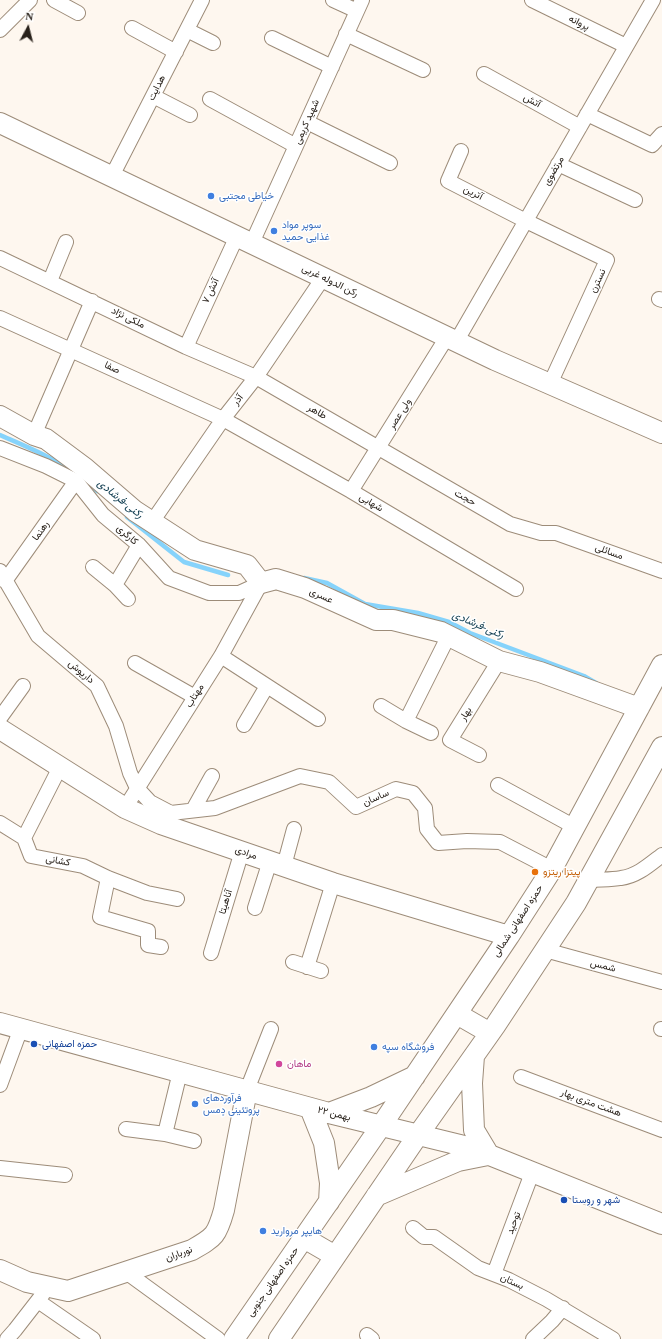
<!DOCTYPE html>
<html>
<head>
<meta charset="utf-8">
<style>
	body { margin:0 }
	#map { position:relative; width:662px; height:1339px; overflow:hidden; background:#fef7ef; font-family:"Times New Roman",serif }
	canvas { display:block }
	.north { position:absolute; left:8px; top:8px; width:40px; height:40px; -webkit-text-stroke:3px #fff; paint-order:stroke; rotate:7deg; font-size:11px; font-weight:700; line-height:16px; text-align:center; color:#28211a }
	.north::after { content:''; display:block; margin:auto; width:14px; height:18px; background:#28211a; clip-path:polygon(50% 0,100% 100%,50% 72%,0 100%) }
</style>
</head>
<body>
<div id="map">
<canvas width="662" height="1339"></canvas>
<div class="north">N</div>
</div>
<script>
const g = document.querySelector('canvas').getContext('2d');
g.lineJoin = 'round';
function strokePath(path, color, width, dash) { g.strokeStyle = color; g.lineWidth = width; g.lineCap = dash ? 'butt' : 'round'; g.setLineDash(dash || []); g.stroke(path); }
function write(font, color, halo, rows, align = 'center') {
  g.font = font + ' "Times New Roman",Vazirmatn,serif'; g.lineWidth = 3; g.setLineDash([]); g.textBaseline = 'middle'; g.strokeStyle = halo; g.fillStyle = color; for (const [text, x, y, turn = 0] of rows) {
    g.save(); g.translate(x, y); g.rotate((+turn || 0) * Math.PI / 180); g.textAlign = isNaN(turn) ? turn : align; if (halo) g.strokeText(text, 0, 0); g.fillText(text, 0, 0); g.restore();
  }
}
const stream = new Path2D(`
	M0,435C25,446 53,457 75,474
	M82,479L97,491
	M127,517L184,562L228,575
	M304,578L327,583L365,604L418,613L449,622L470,633L584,676L596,683`);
const street = new Path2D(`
	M54,0L78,13
	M333,0L357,11
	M532,0L626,46
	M132,28L176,52
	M0,30L30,0
	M187,30L213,43
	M346,34L423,70
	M272,38L332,67
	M484,74L580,127
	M153,96L190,115
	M210,99L296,146
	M587,114L652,145L662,134
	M307,122L390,163
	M461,151L448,181L526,221L607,260L550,384
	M558,164L635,200
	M112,176L202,0
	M252,243L362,0
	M0,258L186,347L256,377L510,524L541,533H556L662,571
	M50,281L66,242
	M659,299L662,300
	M0,318L223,419L351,491L516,589
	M456,342L653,0
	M186,347L237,236
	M34,435L92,301
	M0,448L46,466L76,481L103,515L139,545L169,578L209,593H239L261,583
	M351,491L447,337
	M152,522L223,419L256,377L323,278
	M93,567L115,585L128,599
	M0,571L38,636L97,686L116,726L130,773L137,788L150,802L171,813L215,808L300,776L329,782L356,807L396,789L413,793L425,808L427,829L438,843L467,841L500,842L552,869
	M5,581L76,481
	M115,585L139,545
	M221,656L318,719
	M135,663L195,697
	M381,706L406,721L431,733
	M0,718L23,686
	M406,721L449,635
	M244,725L267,686
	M479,755L450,740L499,661
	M60,767L24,838L31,856L83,866L108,878L147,893L177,899
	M498,785L575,827
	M125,808L221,656L261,583
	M193,810L212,776
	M0,823L24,838
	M284,866L294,829
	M108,878L100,917L148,931V945L161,947
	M589,880C600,879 611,880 621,878C637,876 649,865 662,855
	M255,908L270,861
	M545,950L662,982
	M211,953L242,851
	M293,962L321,971
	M307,967L333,883
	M661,1029H662
	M521,1077L662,1130
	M0,1085L21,1028
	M247,1090L271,1029
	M126,1129L165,1134L194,1141
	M165,1134L180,1072
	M0,1168L65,1175
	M413,1228L424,1237H434L478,1268L509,1280L546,1299L613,1339
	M126,1272L218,1339
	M494,1274L532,1173
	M38,1301L93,1339
	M367,1335L372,1339
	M7,1339L15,1330L43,1294
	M533,1339L552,1321L563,1308`);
const secondary = new Path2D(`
	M0,123L495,360L662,433
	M0,416L34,435L46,439L85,468L135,511L195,550L247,565L261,583L276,579L305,588L376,620H393L441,632L499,661L540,672L639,708
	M0,729L125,808L161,824L333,883L509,936
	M457,1014L490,1033
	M0,1023L329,1113L472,1148L662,1224
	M474,1056L472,1083L474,1130L489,1155
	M310,1108L324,1143L330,1183L329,1202
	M329,1113L371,1097L415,1076
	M376,1196L458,1161L488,1155
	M304,1238L335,1256
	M0,1270L27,1282L68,1291L192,1250C215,1237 217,1235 224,1210L247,1090
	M234,1339L381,1126L509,936L552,869L662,665
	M279,1339L418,1135L495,1026L576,903L662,747`);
const markers = [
	[211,196,4,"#3f7fe0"],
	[274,231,4,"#3f7fe0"],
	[535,872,4,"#e8710a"],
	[34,1044,4,"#1a4fb4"],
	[374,1047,4,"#3f7fe0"],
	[279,1064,4,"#d1479c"],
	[195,1104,4,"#3f7fe0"],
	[564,1200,4,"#1a4fb4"],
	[263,1231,4,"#3f7fe0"]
];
const streetNames = [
	["پروانه",579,23,26],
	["هدایت",157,88,-63],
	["آتش",532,101,29],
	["شهید کریمی",307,122,-66],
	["مرتضوی",554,171,-60],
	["آترین",473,193,27],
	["رکن الدوله غربی",330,281,26],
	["نسترن",598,281,-65],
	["آتش ۷",211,291,-65],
	["ملکی نژاد",128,318,26],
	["صفا",112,368,25],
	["آذر",238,400,-52],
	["طاهر",317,412,30],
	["ولی عصر",400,414,-58],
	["حجت",465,498,29],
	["شهابی",371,503,31],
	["رهنما",41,531,-55],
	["کارگری",127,535,41],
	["مسائلی",609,552,20],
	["عسری",321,596,24],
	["داریوش",81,672,40],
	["مهتاب",195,696,-58],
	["بهار",466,714,-58],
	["ساسان",376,798,-24],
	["مرادی",246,853,19],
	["کشانی",58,861,11],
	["آناهیتا",226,902,-73],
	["حمزه اصفهانی شمالی",518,921,-57],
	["شمس",603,966,15],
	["هشت متری بهار",591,1103,20],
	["۲۲ بهمن",334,1114,14],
	["توحید",514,1223,-70],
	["نورباران",179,1254,-20],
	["حمزه اصفهانی جنوبی",273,1282,-55],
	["بستان",512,1282,25]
];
const shopNames = [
	["خیاطی مجتبی",219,196],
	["سوپر مواد",282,225],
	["غذایی حمید",282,237],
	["فروشگاه سپه",382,1047],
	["فرآوردهای",203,1098],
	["پروتئینی دٍمس",203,1110],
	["هایپر مروارید",271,1231]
];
const foodNames = [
	["پیتزا ریتزو",543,872]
];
const transitNames = [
	["حمزه اصفهانی",42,1044],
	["شهر و روستا",572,1200]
];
const hotelNames = [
	["ماهان",287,1064]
];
const waterNames = [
	["رکنی-فرشادی",120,499,39],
	["رکنی-فرشادی",478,625,23]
];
strokePath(stream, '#86d3fb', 4.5);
strokePath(street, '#9d8c79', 16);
strokePath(secondary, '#9d8c79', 22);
strokePath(street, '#fff', 14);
strokePath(secondary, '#fff', 20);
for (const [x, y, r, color] of markers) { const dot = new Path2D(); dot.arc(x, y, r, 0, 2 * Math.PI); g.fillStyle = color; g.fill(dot); strokePath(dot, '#fff', 1.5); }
write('10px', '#28211a', '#fff', streetNames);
write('10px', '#366cbe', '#fff', shopNames, 'left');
write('10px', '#c56008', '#fff', foodNames, 'left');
write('10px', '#164399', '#fff', transitNames, 'left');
write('10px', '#b23c85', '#fff', hotelNames, 'left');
write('italic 11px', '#0e3b4f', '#fff', waterNames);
</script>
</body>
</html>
